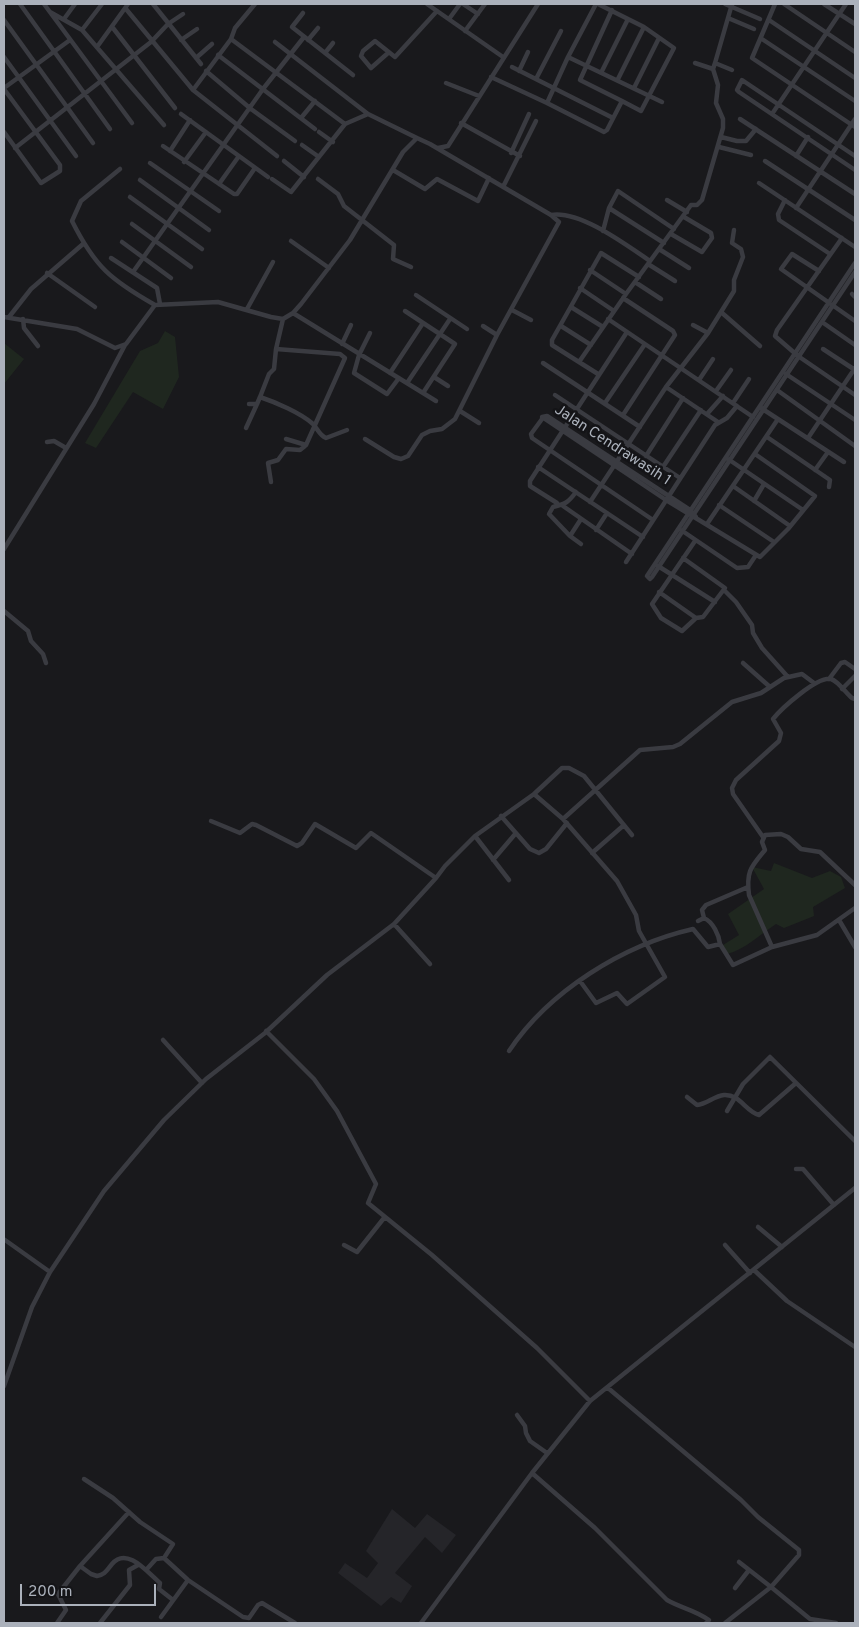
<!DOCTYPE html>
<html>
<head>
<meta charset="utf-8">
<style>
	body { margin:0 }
	#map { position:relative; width:859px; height:1627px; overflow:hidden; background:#19191c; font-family:Overpass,sans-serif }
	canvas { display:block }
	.frame { position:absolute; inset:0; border:5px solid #abb1bb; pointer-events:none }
	.scale { position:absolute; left:20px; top:1584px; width:136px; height:22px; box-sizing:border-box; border:2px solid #abb1bb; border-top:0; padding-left:6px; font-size:15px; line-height:18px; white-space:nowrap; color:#abb1bb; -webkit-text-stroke:4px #141417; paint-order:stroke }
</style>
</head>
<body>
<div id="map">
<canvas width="859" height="1627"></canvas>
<div class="frame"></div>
<div class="scale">200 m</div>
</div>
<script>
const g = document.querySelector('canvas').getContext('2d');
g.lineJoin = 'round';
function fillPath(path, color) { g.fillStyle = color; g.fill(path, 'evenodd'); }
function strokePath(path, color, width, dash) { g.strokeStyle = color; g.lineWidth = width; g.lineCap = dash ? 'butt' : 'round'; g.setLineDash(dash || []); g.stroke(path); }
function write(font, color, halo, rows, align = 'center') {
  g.font = font + ' Overpass,sans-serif'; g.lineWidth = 5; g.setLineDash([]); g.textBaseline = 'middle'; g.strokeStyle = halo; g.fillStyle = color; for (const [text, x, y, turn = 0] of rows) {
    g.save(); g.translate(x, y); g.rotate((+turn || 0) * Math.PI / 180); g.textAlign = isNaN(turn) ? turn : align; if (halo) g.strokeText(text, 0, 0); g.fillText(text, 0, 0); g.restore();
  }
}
const built = new Path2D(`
	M392,1509L415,1528L427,1514L456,1535L442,1553L425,1537L395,1573L412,1586L401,1603L391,1597L381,1606L338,1573L345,1563L367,1578L378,1563L366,1551Z`);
const green = new Path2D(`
	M165,331L175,337L179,377L163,409L133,392L96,448L85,443L140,351L158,343Z
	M4,343L24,359L4,384Z
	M774,863L812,878L830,871L841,877L845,888L813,907L814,916L784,928L776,924C761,934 744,950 727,954L723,945L739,935L728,914L764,889L752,867L771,871Z`);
const minor = new Path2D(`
	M20,4L110,129
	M44,4L132,123
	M153,4L201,64
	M427,4L503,57
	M463,4L478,14
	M725,4L760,19
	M775,4L752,58L855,127
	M784,4L855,52
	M824,4L855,24
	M126,9L193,90L277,156
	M612,10L580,80L622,101
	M50,12L82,30L164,125
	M303,13L292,27L353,75
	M728,18L754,29
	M64,19L75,4
	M449,19L460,4
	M4,20L93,143
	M769,20L855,78
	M113,28L175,108
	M82,30L102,4
	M465,31L485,4
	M231,39L345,124
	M762,39L855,101
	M181,40L197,29
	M308,40L318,28
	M275,42L368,114L417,138
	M97,47L128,4
	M325,53L333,43
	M388,53L371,68L361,56L363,51L375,41L395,57L437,11
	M218,55L315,129
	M4,57L76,156
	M568,57L662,102
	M196,58L212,44
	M695,63L713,69
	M715,63L732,4
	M512,67L613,118
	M206,71L251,109L295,141
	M519,71L528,52
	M602,71L628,19
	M491,77L547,103L568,57L596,4
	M536,79L561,31
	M618,79L644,27
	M446,83L479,96
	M4,88L70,40
	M634,88L659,38
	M4,89L60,165V171L41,183L4,132
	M193,90L231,39L235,28L255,4
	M547,103L604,132L607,130L622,101L641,111L674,48L644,27L598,4
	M181,114L268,177
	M772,114L846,4
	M301,118L315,101
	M740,119L855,194
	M461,123L520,156
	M319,132L333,142
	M721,137L737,141H746L756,129
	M302,145L319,157
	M163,146L234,194H237L255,168
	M719,147L751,155
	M15,148L151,42L168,24L183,14
	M438,148L448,146L538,4
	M170,151L190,120
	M511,153L529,114
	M796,156L808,137
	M855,156L742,80L737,90L739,92L855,170
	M284,161L304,177
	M765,161L855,220
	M184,162L206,132
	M150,163L219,211
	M120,169L81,201L72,221C95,267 111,280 155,305
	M393,170L425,189L437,179L478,201L489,178
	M272,179L291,192L345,124L368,114
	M318,179L338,194L344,206L394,245L393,259L411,267
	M140,180L209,230
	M759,183L855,247
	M219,184L239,156
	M503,187L536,121
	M130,197L202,249
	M667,200L687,212
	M785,200L778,214L779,220L830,254
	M609,208L664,243
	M796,208L855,119
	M551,215C580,210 626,245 650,261
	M132,224L191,267
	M603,231L609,208L618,191L674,229
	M671,234L702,252L712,238L711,233L684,217
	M842,238L777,330L775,336L798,356L855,395
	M291,241L329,268
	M122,242L171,278
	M659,249L689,268
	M111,258L157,288L160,304
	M648,264L675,281
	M590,270L626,294
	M819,271L792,254L781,269L855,321
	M133,272L263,89L304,37
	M47,273L95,307
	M635,282L661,299
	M580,288L614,311
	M852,294L855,297
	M416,295L467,329
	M623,298L673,331L675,335L623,415
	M571,307L603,327
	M247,309L273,262
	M512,310L531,320
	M405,311L455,344L423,393
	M721,312L760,346
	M293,313L436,401
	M4,317L77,329L115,348L126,344L155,305L218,302L271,317L283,319L293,313L301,304L350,240L403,152L417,138L430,144L551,215L559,222L497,335L455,419L442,429L430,431L422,435L408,456L401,459L394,457L365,439
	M9,317L31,289L83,244
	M23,319L24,328L38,346
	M608,319L753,417
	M822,322L855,345
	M693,325L708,333
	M483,326L497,335
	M561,326L591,345
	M370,333L359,355L354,373L387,394L399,378
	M342,344L351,325
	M276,349L340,354L345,358L306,445L286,439
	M823,349L855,370
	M579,362L626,294L691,205H697L702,200L723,128V119L716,103L718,85L713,69L715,63L732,70
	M543,363L640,427
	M390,373L423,323
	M598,374L552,345V340L601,253L639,277
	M786,374L855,420
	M434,377L448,386
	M699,380L713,359
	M407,383L450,319
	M666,387L718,422
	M777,390L855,446
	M716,391L731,370
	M555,395L680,478
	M260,397L269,374L274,369L276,349L283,319
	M605,403L645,344
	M733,403L749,379
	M249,404H257L260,397C275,402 301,413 313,424C318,429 319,435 326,438L347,430
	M761,408L844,462
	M460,411L479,423
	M707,414L723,396
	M542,419L531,434L532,438L653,520
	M246,428L257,404
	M767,437L830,480L829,487
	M808,438L855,368
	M47,442L54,441L66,448
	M646,456L683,398
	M728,459L803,510
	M538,467L643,537
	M663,467L701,410
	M815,470L828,452
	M271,482L268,463L278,460L286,449L300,450L305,446
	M733,486L790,526
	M754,501L764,484
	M590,502L666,387L708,333L734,291V280L743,257L741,249L732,243L734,230
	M557,503L530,486V481L627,332
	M719,505L774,542
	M563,506L632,554
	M696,517L690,510L547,416L542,417L666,500L760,557L788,529L815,496L755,454
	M581,519L570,536L581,544
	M707,524L778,419
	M596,530L607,513
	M681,530L737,568L748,567L756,555
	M570,536L549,514L553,507C565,504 568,503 576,492
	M4,549L94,404L125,345
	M683,558L725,588L703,617L696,618L682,631L661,618L652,604L695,541
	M626,562L715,425L727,418L737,406
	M658,566L715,602
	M647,576L855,263
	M647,576L650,579L652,577L855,272
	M724,590L736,602L752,625L753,633L762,648L788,677
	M659,592L696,618
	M4,611L28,631L31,641L43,654L46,663
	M743,663L770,687
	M829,679L841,663L845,662L855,669
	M842,689L855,676
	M534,794L562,768H569L584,776L632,835
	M501,816L530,849L539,853L546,849L567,823
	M563,819L617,881L636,915L639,931L665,977L627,1004L617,993L596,1003L580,981
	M211,821L240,833L252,824L256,825L297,846L302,843L315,824L356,848L371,833L436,878
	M475,836L509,880
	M763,837L733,794L732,788L736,780L779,741L781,733L773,719C781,709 817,676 831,679C838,681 846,693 852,698L855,699
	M592,853L624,825
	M493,860L516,833
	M704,918L702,910L706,905L748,887
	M839,920L855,947
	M698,921L704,918C713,922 719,935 720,944
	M394,924L430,964
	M772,947L749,895C746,871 751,867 765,850L762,842L765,835L781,834L788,837L801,849L820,852L855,885
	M266,1031L314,1079L337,1111L376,1184L368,1203L432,1255L537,1348L590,1401
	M163,1040L202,1083
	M509,1051C549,991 623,945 693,929L708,947L720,944L733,965L772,947L817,935L855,908
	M687,1097L697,1105C707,1104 714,1096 724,1095C740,1094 745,1111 759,1115L796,1083
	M727,1111L743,1084L770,1057L855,1141
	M796,1169H803L834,1205
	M758,1227L782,1247
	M344,1245L357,1252L384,1218
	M725,1245L750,1273
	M754,1270L787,1301L855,1347
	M50,1272L104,1191L164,1120L206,1079L265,1033L327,975L394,924L436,878L445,866L475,836L534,794L563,819L640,750L673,747L680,744L732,702L761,693L784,678L802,674L814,683
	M4,1386L32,1307L50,1272L5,1240
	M608,1388L741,1500L758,1517L799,1550V1555L771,1587L810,1619L836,1623
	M517,1415L525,1426L526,1433L530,1441L547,1453
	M532,1473L595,1528L667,1600C683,1609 693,1609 709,1620L706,1623
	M84,1479L113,1498L140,1522L173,1544L164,1558L156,1559L146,1570
	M164,1558L188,1580L243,1617L249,1618L258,1605L262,1603L295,1623
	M80,1566L129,1512
	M735,1588L749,1570
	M161,1617L188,1580
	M57,1623L66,1610L58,1594L80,1566L91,1574L97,1576C105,1575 107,1570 112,1564C127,1546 148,1573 160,1583L159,1589L173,1600
	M100,1623L130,1585L129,1570L138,1565
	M421,1623L532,1473L590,1401L855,1188
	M725,1623L771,1587L739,1562`);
const streetNames = [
	["Jalan Cendrawasih 1",612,446,33]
];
fillPath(built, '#252529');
fillPath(green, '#1f271f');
strokePath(minor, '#3a3b41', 4.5);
write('15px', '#abb1bb', '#141417', streetNames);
</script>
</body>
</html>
